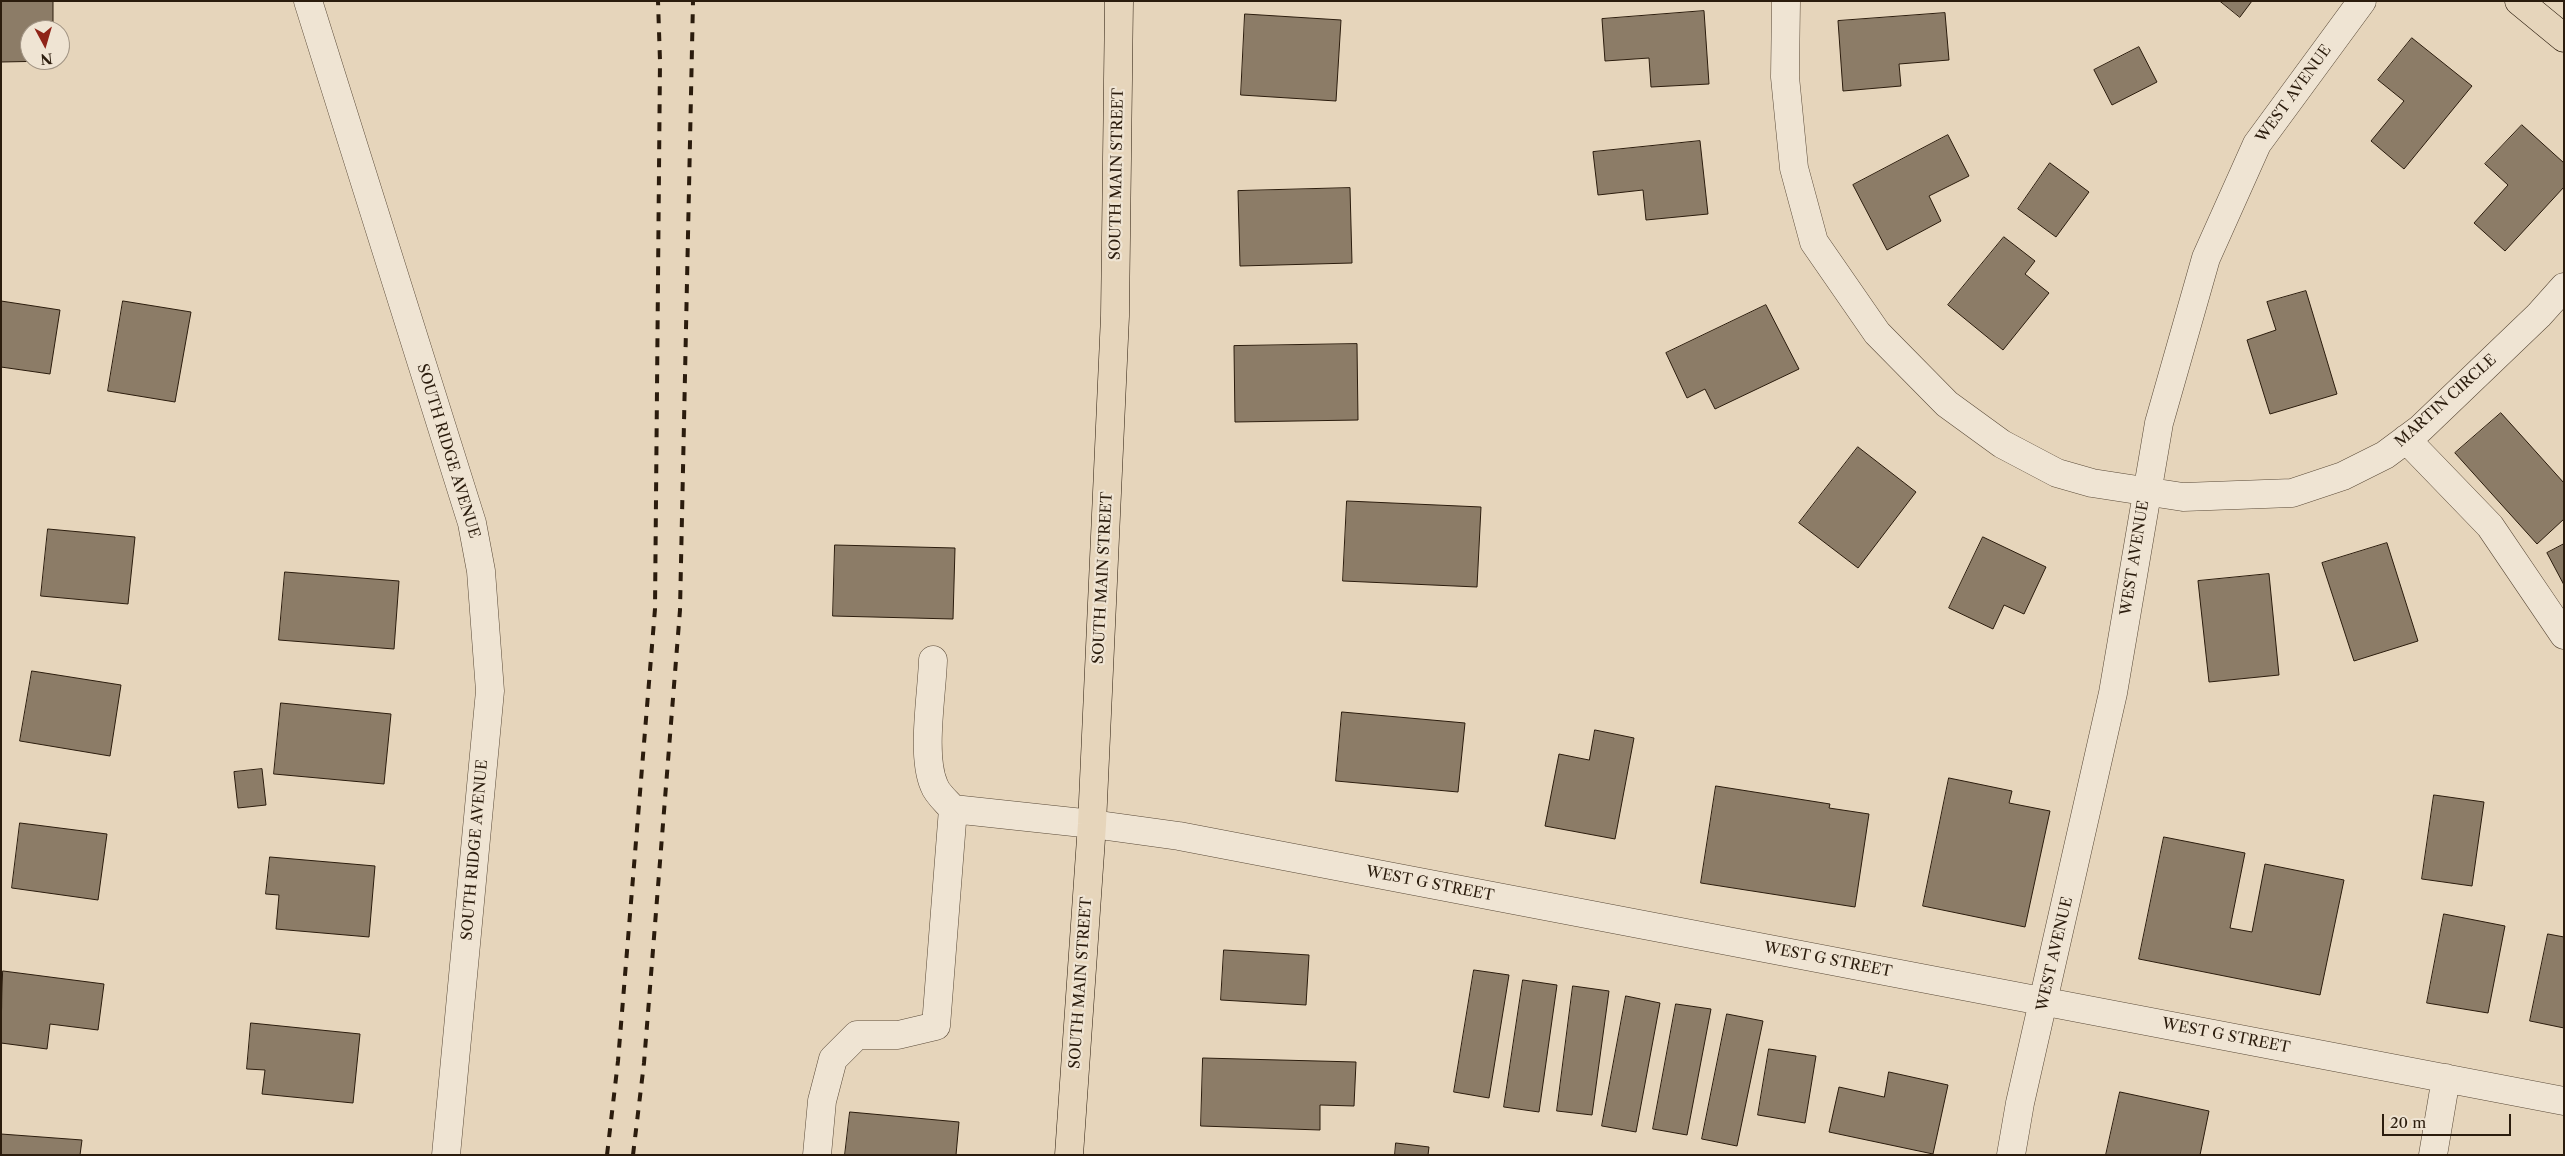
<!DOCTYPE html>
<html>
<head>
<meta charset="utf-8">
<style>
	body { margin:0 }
	#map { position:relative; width:2565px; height:1156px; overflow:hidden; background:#e6d5bb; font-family:"Libre Caslon Text",serif }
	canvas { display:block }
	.frame { position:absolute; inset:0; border:2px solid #2b1c0d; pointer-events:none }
	.north { position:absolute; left:20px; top:20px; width:50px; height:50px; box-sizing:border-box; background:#efe4d3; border:1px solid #a19484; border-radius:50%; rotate:174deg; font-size:14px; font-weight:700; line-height:20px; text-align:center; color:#2b1c0d }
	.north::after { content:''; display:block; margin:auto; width:18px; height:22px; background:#8f2418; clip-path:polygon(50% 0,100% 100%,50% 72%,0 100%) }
	.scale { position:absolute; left:2382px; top:1114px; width:129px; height:22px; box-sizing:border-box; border:2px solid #2b1c0d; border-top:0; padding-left:6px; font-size:15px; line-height:18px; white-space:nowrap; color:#2b1c0d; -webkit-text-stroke:4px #efe4d3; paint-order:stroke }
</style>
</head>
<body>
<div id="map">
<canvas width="2565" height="1156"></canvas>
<div class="frame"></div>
<div class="north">N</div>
<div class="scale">20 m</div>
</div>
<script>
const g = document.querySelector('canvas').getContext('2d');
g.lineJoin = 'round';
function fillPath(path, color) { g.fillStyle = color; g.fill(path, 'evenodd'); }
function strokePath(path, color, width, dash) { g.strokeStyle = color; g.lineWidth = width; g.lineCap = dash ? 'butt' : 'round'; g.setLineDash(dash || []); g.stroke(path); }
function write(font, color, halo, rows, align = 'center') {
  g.font = font + ' "Libre Caslon Text",serif'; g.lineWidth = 4.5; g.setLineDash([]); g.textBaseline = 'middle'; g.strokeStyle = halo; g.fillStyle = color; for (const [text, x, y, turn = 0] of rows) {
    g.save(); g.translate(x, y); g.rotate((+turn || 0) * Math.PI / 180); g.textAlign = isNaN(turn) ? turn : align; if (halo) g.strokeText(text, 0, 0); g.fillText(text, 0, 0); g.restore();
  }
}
const building = new Path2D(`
	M1,1H53V30H30V60L53,61L1,62Z
	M2220,1H2252L2240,17Z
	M1704,11L1709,84L1651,87L1649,58L1605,61L1602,19Z
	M1945,13L1949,60L1899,64L1901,86L1843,91L1838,21Z
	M1245,14L1341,20L1336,101L1241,95Z
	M2412,38L2472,86L2404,169L2371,141L2404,101L2378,80Z
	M2139,47L2157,82L2112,105L2094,70Z
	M2522,125L2564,163V187L2505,251L2474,223L2508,185L2485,164Z
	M1948,135L1969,176L1929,196L1941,221L1887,250L1853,185Z
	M1700,141L1708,214L1646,220L1643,190L1598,195L1593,152Z
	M2050,163L2089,192L2056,237L2018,209Z
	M1350,188L1352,263L1240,266L1238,191Z
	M2004,237L2035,261L2025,274L2049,293L2003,350L1948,305Z
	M2306,291L2337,394L2270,414L2247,340L2276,330L2267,302Z
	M1,301L60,310L50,374L1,367Z
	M123,301L191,312L175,402L108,391Z
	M1766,305L1799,369L1715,409L1705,389L1687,398L1666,353Z
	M1357,344L1358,420L1235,422L1234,346Z
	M2501,413L2564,483V519L2537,544L2455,453Z
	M1858,447L1916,492L1858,568L1799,523Z
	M1347,501L1481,507L1477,587L1343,581Z
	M48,529L135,537L128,604L41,596Z
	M1983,537L2046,567L2024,614L2004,605L1993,629L1949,608Z
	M2387,543L2418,641L2354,661L2322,563Z
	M2564,544V585L2547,553Z
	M835,545L955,548L953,619L833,616Z
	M285,572L399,581L394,649L279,640Z
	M2269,574L2279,675L2209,682L2198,581Z
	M32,671L121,685L110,756L20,741Z
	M281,703L391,714L384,784L274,774Z
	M1342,712L1465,723L1458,792L1336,781Z
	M1595,730L1634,738L1615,839L1545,826L1559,754L1589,760Z
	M262,769L266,805L238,808L234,772Z
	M1949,778L2012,791L2009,803L2050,811L2025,927L1923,906Z
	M1716,786L1830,804L1829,808L1869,814L1855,907L1701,883Z
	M2434,795L2484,802L2472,886L2422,879Z
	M20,823L107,834L98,900L12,888Z
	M2164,837L2245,853L2230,928L2252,932L2265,864L2344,880L2320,995L2139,959Z
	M270,857L375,866L369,937L276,929L279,895L266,894Z
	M2444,914L2505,926L2488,1013L2427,1003Z
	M2548,934L2564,937V1028L2530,1021Z
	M1224,950L1309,955L1306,1005L1221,1000Z
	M1474,970L1509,975L1489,1098L1454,1092Z
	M3,971L104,984L98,1030L50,1024L47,1049L1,1043Z
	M1523,980L1557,985L1539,1112L1504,1107Z
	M1573,986L1609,991L1592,1115L1557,1111Z
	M1626,996L1660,1003L1636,1132L1602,1126Z
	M1676,1004L1711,1009L1687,1135L1653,1129Z
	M1727,1014L1763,1021L1737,1146L1702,1139Z
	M251,1023L360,1034L353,1103L262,1094L265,1070L247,1069Z
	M1769,1049L1816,1056L1805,1123L1758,1115Z
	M1203,1058L1356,1062L1354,1106L1320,1105V1130L1201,1126Z
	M1889,1072L1948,1085L1933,1154L1829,1132L1839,1087L1884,1097Z
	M2120,1092L2209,1111L2200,1155H2106Z
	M850,1112L959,1122L956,1155H845Z
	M1,1134L82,1140L80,1155H1Z
	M1396,1143L1429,1147L1428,1155H1395Z`);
const minor = new Path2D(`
	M308,1L472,523L481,571L490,691L446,1155
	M1786,1L1785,77L1794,168L1814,242L1877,333L1947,404L2002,444L2057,473L2092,483L2183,497L2292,493L2343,476L2385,455L2420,429L2539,315L2564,287
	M2406,439L2490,526L2564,635
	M953,809L1092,824L1179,836L2564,1101
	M817,1155L822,1101L833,1059L857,1035H898L936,1026L953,809C947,802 937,794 934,785C921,755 932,694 933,660
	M2011,1155L2020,1103L2113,693L2159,423L2206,258L2257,144L2362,1
	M2433,1155L2446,1078`);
const major = new Path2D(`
	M2519,1L2564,38
	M1069,1155L1092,824L1115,316L1119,1`);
const rail = new Path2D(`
	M607,1155L618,1061L655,609L660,61L658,1
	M633,1155L644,1063L680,610L693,1`);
const streetNames = [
	["WEST AVENUE",2294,94,-54],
	["SOUTH MAIN STREET",1117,174,-89],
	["MARTIN CIRCLE",2446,401,-42],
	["SOUTH RIDGE AVENUE",448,451,73],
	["WEST AVENUE",2135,558,-81],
	["SOUTH MAIN STREET",1103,578,-87],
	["SOUTH RIDGE AVENUE",475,850,-85],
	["WEST G STREET",1430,884,11],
	["WEST AVENUE",2055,954,-77],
	["WEST G STREET",1828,960,11],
	["SOUTH MAIN STREET",1081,983,-86],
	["WEST G STREET",2226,1036,11]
];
fillPath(building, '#8c7c67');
strokePath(building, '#2b1c0d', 1);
strokePath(minor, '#5a4a38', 29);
strokePath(major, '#2b1c0d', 29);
strokePath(minor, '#efe4d3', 28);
strokePath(major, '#e6d5bb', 28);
strokePath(rail, '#2b1c0d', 4, [9, 9]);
write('15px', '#2b1c0d', '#efe4d3', streetNames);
</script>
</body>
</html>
